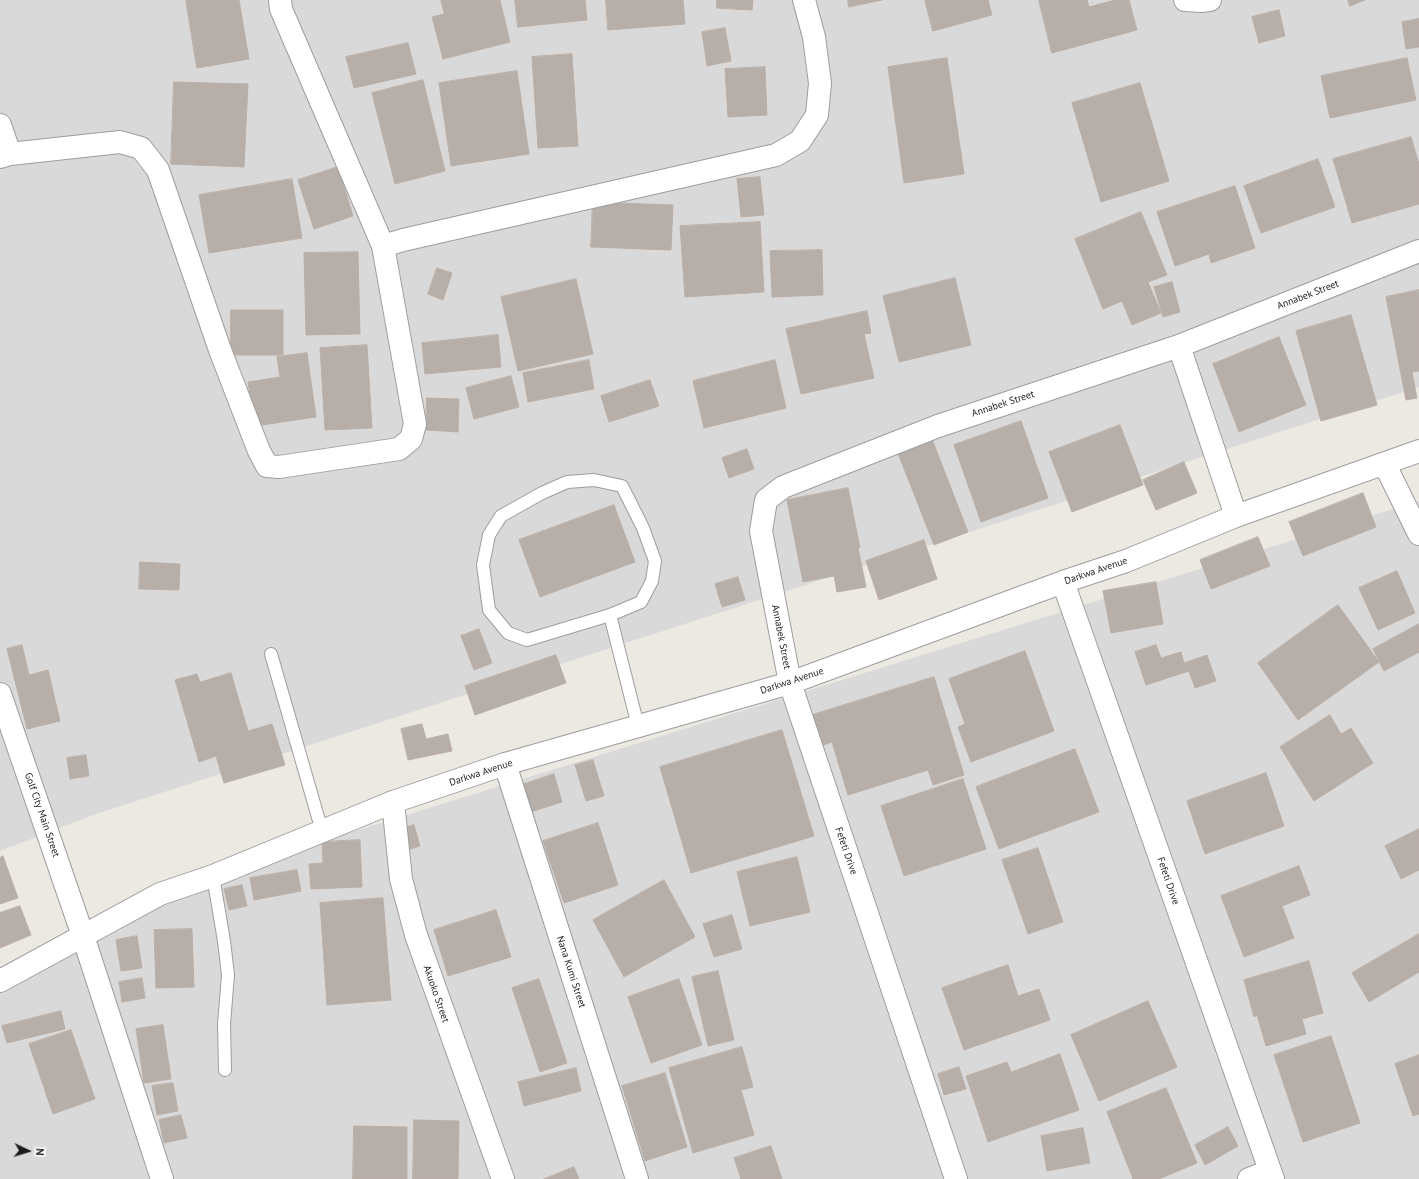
<!DOCTYPE html>
<html>
<head>
<meta charset="utf-8">
<style>
	body { margin:0 }
	#map { position:relative; width:1419px; height:1179px; overflow:hidden; background:#ece9e3; font-family:"PT Sans",sans-serif }
	canvas { display:block }
	.north { position:absolute; left:8px; top:1131px; width:40px; height:40px; -webkit-text-stroke:3px #fff; paint-order:stroke; rotate:94deg; font-size:11px; font-weight:700; line-height:16px; text-align:center; color:#1c1c1c }
	.north::after { content:''; display:block; margin:auto; width:14px; height:18px; background:#1c1c1c; clip-path:polygon(50% 0,100% 100%,50% 72%,0 100%) }
</style>
</head>
<body>
<div id="map">
<canvas width="1419" height="1179"></canvas>
<div class="north">N</div>
</div>
<script>
const g = document.querySelector('canvas').getContext('2d');
g.lineJoin = 'round';
function fillPath(path, color) { g.fillStyle = color; g.fill(path, 'evenodd'); }
function strokePath(path, color, width, dash) { g.strokeStyle = color; g.lineWidth = width; g.lineCap = dash ? 'butt' : 'round'; g.setLineDash(dash || []); g.stroke(path); }
function write(font, color, halo, rows, align = 'center') {
  g.font = font + ' "PT Sans",sans-serif'; g.lineWidth = 3; g.setLineDash([]); g.textBaseline = 'middle'; g.strokeStyle = halo; g.fillStyle = color; for (const [text, x, y, turn = 0] of rows) {
    g.save(); g.translate(x, y); g.rotate((+turn || 0) * Math.PI / 180); g.textAlign = isNaN(turn) ? turn : align; if (halo) g.strokeText(text, 0, 0); g.fillText(text, 0, 0); g.restore();
  }
}
const residential = new Path2D(`
	M0,0H1419V387L96,814L0,851Z
	M1419,501V1179H0V990L226,871Z`);
const building = new Path2D(`
	M186,0H239L249,59L197,68Z
	M441,0H500L510,42L443,59L432,17L444,14Z
	M515,0H585L587,20L518,27Z
	M606,0H683L685,24L608,30Z
	M717,0H753L752,10L717,8Z
	M848,0H882L849,7Z
	M925,0H988L992,15L933,31Z
	M1039,0H1087L1089,7L1115,0H1129L1137,30L1052,53Z
	M1348,0H1365L1350,6Z
	M1279,10L1285,36L1259,43L1252,17Z
	M1419,19V47L1406,49L1402,22Z
	M725,28L731,61L707,66L702,32Z
	M408,43L416,74L354,88L346,57Z
	M572,54L578,146L538,148L532,57Z
	M947,58L964,174L904,183L888,67Z
	M1407,58L1416,100L1330,118L1321,76Z
	M765,67L767,115L728,117L725,69Z
	M517,71L529,154L451,166L439,83Z
	M423,80L445,171L395,184L372,93Z
	M174,82L248,84L244,167L171,164Z
	M1140,83L1169,181L1101,202L1072,103Z
	M1411,137L1419,164V204L1352,223L1333,159Z
	M1318,159L1335,207L1261,233L1244,186Z
	M338,167L353,216L314,229L298,180Z
	M760,177L764,215L741,217L737,179Z
	M292,179L302,238L209,253L199,195Z
	M1235,186L1255,248L1211,263L1209,254L1175,266L1157,212Z
	M593,202L673,205L671,250L591,247Z
	M1141,212L1167,275L1148,282L1161,313L1132,325L1122,301L1103,309L1075,239Z
	M760,222L764,292L685,297L680,226Z
	M822,250L823,295L772,297L770,251Z
	M358,252L360,334L306,335L304,253Z
	M437,268L452,273L443,300L428,294Z
	M955,278L971,345L899,362L883,296Z
	M576,279L593,354L518,371L501,297Z
	M1172,282L1180,312L1163,317L1154,287Z
	M1419,290V371L1412,372L1417,398L1406,400L1386,297Z
	M231,310H283V355H231Z
	M867,311L871,333L864,334L874,378L801,394L786,329Z
	M1351,315L1377,405L1321,421L1296,331Z
	M498,335L501,367L425,374L422,343Z
	M1279,337L1306,405L1239,432L1213,364Z
	M367,345L372,428L325,430L320,348Z
	M307,353L316,417L255,426L248,382L280,377L277,357Z
	M589,360L594,389L528,402L523,373Z
	M775,360L786,408L704,428L693,381Z
	M511,376L519,407L474,419L466,388Z
	M650,380L659,406L609,422L601,396Z
	M427,398L459,399L458,432L426,430Z
	M1021,421L1048,498L981,522L954,445Z
	M1120,425L1143,485L1072,512L1049,452Z
	M930,434L968,532L934,545L896,448Z
	M747,449L754,469L729,478L722,458Z
	M1184,462L1197,493L1156,510L1143,480Z
	M848,488L860,548H858L866,587L837,592L834,576L803,582L787,500Z
	M1363,493L1376,527L1303,556L1289,522Z
	M614,505L635,562L540,597L519,540Z
	M1258,537L1270,566L1211,589L1200,560Z
	M924,540L937,579L879,600L866,561Z
	M140,562L180,564L179,590L139,589Z
	M1397,571L1415,613L1378,630L1359,588Z
	M738,577L745,600L722,607L715,584Z
	M1156,582L1163,624L1111,633L1103,591Z
	M1338,605L1379,662L1298,720L1258,663Z
	M1419,624V652L1384,671L1373,649Z
	M479,629L492,663L474,670L461,636Z
	M22,645L29,675L48,670L60,721L27,729L7,649Z
	M1156,645L1161,658L1181,652L1184,663L1207,655L1216,681L1195,688L1189,671L1146,685L1135,652Z
	M1025,651L1054,731L971,762L958,727L965,724L949,679Z
	M556,655L566,683L475,715L465,686Z
	M231,673L248,731L272,724L285,765L224,783L216,756L199,762L175,680L197,674L200,682Z
	M934,677L964,775L933,785L928,770L848,795L832,742L815,748L806,717Z
	M1330,715L1341,734L1351,728L1373,763L1314,801L1280,747Z
	M422,724L426,739L448,734L452,751L408,760L401,729Z
	M782,730L814,836L691,873L660,767Z
	M1075,749L1099,812L999,849L976,787Z
	M86,755L89,776L70,779L67,758Z
	M593,760L604,796L586,801L575,765Z
	M1266,773L1284,826L1205,854L1187,801Z
	M554,774L562,802L524,814L516,787Z
	M963,779L986,849L904,876L881,806Z
	M598,823L618,885L564,903L543,841Z
	M414,825L420,846L398,853L391,832Z
	M1419,829V870L1401,879L1385,846Z
	M360,840L362,887L311,889L309,864L323,863L322,842Z
	M1038,848L1063,922L1028,934L1002,860Z
	M3,856L18,898L0,904V858Z
	M797,857L810,912L750,926L737,872Z
	M1299,866L1310,895L1282,906L1294,938L1244,957L1221,896Z
	M297,870L301,891L254,900L250,878Z
	M664,880L695,937L624,977L593,920Z
	M242,885L247,906L229,910L224,889Z
	M383,898L391,1000L327,1005L320,903Z
	M20,906L31,935L0,948V913Z
	M496,910L511,957L448,976L434,930Z
	M732,915L742,949L714,957L703,924Z
	M192,929L194,987L156,988L154,930Z
	M1419,934V972L1369,1002L1352,973Z
	M137,936L142,968L121,971L116,940Z
	M1309,961L1323,1013L1302,1019L1306,1034L1266,1046L1257,1015L1254,1017L1244,980Z
	M1008,965L1018,996L1039,989L1050,1020L964,1050L942,988Z
	M718,971L734,1040L708,1046L692,977Z
	M142,978L145,998L122,1002L119,982Z
	M539,979L567,1063L540,1072L512,988Z
	M679,979L702,1045L651,1063L628,997Z
	M1148,1001L1177,1067L1099,1101L1071,1035Z
	M61,1011L65,1029L7,1043L2,1026Z
	M163,1025L171,1079L144,1083L136,1029Z
	M71,1030L95,1099L53,1114L29,1044Z
	M1331,1036L1360,1123L1303,1142L1274,1055Z
	M742,1047L753,1087L741,1090L754,1135L693,1153L669,1068Z
	M1060,1054L1079,1110L988,1142L966,1076L1007,1062L1011,1072Z
	M1419,1055V1114L1413,1116L1395,1064Z
	M959,1067L966,1089L944,1095L938,1074Z
	M576,1068L581,1091L524,1106L518,1082Z
	M665,1073L687,1147L645,1161L622,1086Z
	M173,1083L178,1111L157,1115L152,1086Z
	M1166,1088L1197,1163L1159,1179H1133L1107,1112Z
	M181,1115L187,1138L164,1143L159,1120Z
	M414,1120L459,1121L458,1179H413Z
	M354,1126L407,1127V1179H353Z
	M1228,1127L1238,1146L1205,1165L1195,1145Z
	M1083,1128L1090,1163L1047,1171L1041,1136Z
	M771,1146L782,1179H741L734,1158Z
	M574,1167L579,1179H544Z`);
const service = new Path2D(`
	M594,480L622,486L643,528L655,561L652,581L641,602L610,615L527,640L508,633L489,610L483,565L489,535L501,516L542,493L567,482Z
	M610,615L638,726
	M271,654L322,831
	M213,876L224,941L228,975L224,1024L225,1070`);
const minor = new Path2D(`
	M280,0L281,9L383,246L403,240L776,155L800,141L817,115L820,83L814,37L804,0
	M1185,0L1201,1L1210,0
	M0,125L10,154
	M0,157L10,154L120,142L141,148L158,170L220,350L259,451L267,466L279,467L399,449L411,439L415,424L383,246
	M1179,346L1236,516
	M1385,465L1419,534
	M1063,582L1273,1179
	M0,694L83,936L162,1179
	M505,764L637,1179
	M393,802L401,879L416,935L503,1179
	M0,981L160,894L213,876L393,802L505,764L790,683L1063,582L1126,561L1236,516L1419,451
	M956,1179L790,683L761,531L766,500L783,487L938,426L1179,346L1419,251
	M1249,1179L1270,1171`);
const streetNames = [
	["Annabek Street",1308,295,-21],
	["Annabek Street",1003,404,-18],
	["Darkwa Avenue",1096,571,-19],
	["Annabek Street",781,637,79],
	["Darkwa Avenue",792,681,-18],
	["Darkwa Avenue",481,773,-18],
	["Golf City Main Street",42,815,71],
	["Fefeti Drive",846,851,71],
	["Fefeti Drive",1168,881,71],
	["Nana Kumi Street",571,972,72],
	["Akuoko Street",436,994,71]
];
fillPath(residential, '#dad9d9');
fillPath(building, '#b5aea9');
strokePath(building, '#bcb0a7', 1);
strokePath(service, '#9d9d9d', 14);
strokePath(minor, '#9d9d9d', 24);
strokePath(service, '#fff', 12);
strokePath(minor, '#fff', 22);
write('10px', '#1c1c1c', '#fff', streetNames);
</script>
</body>
</html>
